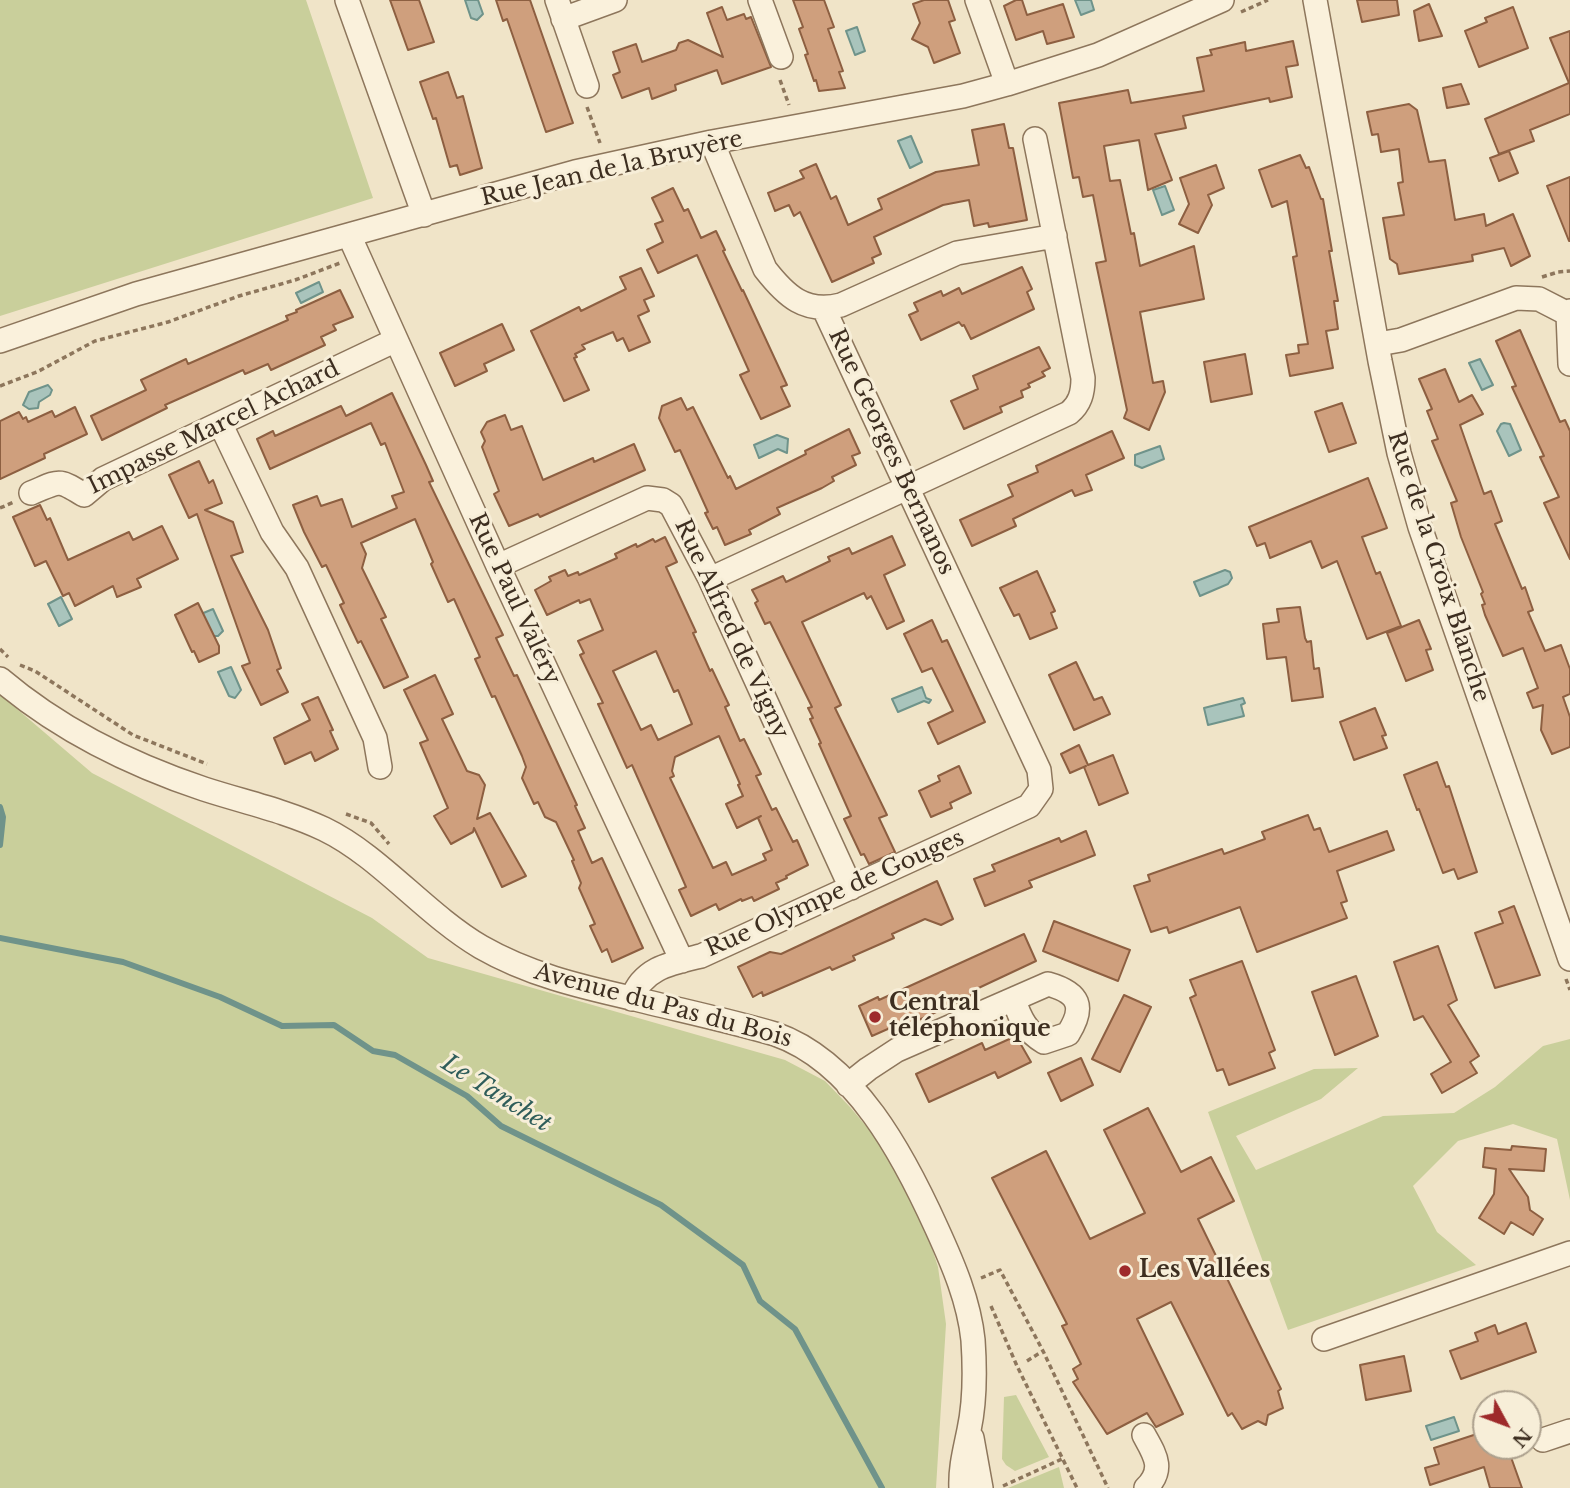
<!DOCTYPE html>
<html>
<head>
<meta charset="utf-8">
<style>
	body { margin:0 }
	#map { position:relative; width:1570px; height:1488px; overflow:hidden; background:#f0e4c8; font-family:"Libre Baskerville",serif }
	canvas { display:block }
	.north { position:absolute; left:1472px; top:1390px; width:70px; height:70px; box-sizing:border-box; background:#f7eed8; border:2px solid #ada18e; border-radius:50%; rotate:131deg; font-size:19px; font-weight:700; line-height:28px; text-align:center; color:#3d2e20 }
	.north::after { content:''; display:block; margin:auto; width:24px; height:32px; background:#9e2a2b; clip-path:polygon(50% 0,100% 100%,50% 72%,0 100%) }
</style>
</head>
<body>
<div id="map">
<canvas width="1570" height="1488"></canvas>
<div class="north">N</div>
</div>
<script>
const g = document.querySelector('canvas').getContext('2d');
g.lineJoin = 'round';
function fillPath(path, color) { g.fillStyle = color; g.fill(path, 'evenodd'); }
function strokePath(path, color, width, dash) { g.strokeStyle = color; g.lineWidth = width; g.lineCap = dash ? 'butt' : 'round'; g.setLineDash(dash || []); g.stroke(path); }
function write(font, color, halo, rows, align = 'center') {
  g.font = font + ' "Libre Baskerville",serif'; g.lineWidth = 6; g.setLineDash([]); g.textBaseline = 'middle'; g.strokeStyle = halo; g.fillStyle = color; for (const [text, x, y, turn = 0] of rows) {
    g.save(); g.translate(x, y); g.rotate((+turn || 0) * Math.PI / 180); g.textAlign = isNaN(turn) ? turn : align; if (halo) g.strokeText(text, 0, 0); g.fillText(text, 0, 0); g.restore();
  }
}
const green = new Path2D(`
	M0,0H306L373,198L0,316Z
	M0,688L17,709L92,773L372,918L428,958L785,1060L825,1081L850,1107L877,1139L923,1220L938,1267L946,1324L936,1488H0Z
	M1570,1039V1200L1557,1139L1513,1124L1458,1141L1413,1186L1437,1232L1476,1265L1288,1330L1208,1112L1314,1069L1358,1068L1321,1099L1236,1136L1256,1170L1383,1116L1454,1113L1495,1087L1543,1046Z
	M1016,1395L1049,1457L1015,1471L1006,1465L1002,1459L1004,1397Z
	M1059,1467L1064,1488H1008Z`);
const water = new Path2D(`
	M465,0H478L483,14L477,20L471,18Z
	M1075,0H1091L1094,10L1081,15Z
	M857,27L865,51L855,55L846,31Z
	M911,136L922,162L910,168L898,141Z
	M1165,186L1174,210L1162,215L1153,190Z
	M319,282L323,292L301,303L296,293Z
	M1480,359L1493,385L1482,390L1469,363Z
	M48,385L52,390L50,395L39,402L38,408L29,409L23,405L29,392Z
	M1504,423L1510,424L1521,450L1509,456L1497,431L1501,424Z
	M777,435L788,439L787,453L778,449L759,458L754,445Z
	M1160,446L1164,459L1142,468L1135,465V455Z
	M1225,570L1230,572L1232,578L1228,584L1200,596L1194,582Z
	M61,597L72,619L59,626L48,604Z
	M213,609L223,631L218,636H211L201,614Z
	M231,667L241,690L235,698L229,696L218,672Z
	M922,687L926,698L931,700L929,703L924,701L898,712L892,699Z
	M1243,698L1245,703L1241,705L1244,716L1208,725L1204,708Z
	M1454,1417L1459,1431L1431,1440L1426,1426Z`);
const stream = new Path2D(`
	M0,807L3,817L0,845
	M0,938L123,962L220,997L282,1026L334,1025L373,1051L395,1055L467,1096L501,1126L661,1205L743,1265L760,1301L795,1329L882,1488`);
const building = new Path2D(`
	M390,0H419L434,42L408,50Z
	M496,0H530L573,123L546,132L507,19L503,21Z
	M793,0H824L834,27L828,29L843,71L839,72L845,88L819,91L816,80L814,81L805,55L808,54L799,29L803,27Z
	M924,0H948L955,20L949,22L960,53L934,63L928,47L912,39L920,23L913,4Z
	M1016,0H1022L1027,15L1063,4L1074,37L1047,44L1043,31L1016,40L1004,6Z
	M1357,0H1397L1399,15L1362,22Z
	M1429,4L1442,36L1419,41L1414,11Z
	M722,7L727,20L744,14L746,19L751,17L771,67L722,84L717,70L675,85L676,90L652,99L649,88L622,98L613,75L620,72L613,52L636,44L642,62L676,50L679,43L688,40L723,57L707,13Z
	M1513,7L1528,48L1479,67L1465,31L1487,22L1485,18Z
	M1570,31V114L1530,130L1534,141L1499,154L1485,119L1569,83L1550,38Z
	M1293,41L1298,65L1286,67L1292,97L1270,102L1269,98L1183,116L1186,128L1155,134L1172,180L1148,190L1139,140L1104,146L1110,181L1120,180L1131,234L1134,233L1140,266L1194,246L1204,299L1140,312L1153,383L1163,381L1165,392L1149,430L1124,418L1127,410L1096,263L1106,261L1093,195L1083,197L1079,177L1073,178L1059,103L1128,90L1131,103L1204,91L1197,58L1212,55L1210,50L1245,42L1246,51Z
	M448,72L457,98L463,96L482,168L460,175L457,165L450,167L436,118L433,119L420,82Z
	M1461,84L1469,104L1447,108L1443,88Z
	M1409,104L1417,110L1429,162L1445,160L1455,220L1484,214L1486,226L1513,214L1530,256L1511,266L1504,248L1472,255L1473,261L1399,274L1397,264L1390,259L1383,218L1404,215L1398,183L1403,182L1399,149L1381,152L1378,134L1372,135L1367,112Z
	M1004,124L1009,148H1013L1027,220L989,227L988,223L974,226L969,200L943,205L874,237L881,254L872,258L874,263L832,282L800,212L794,216L789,205L775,211L768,193L804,178L800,171L816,164L831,199L836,196L848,225L882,209L878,199L936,172L979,165L972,130Z
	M1509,151L1518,173L1499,181L1490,158Z
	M1300,155L1306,168L1309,167L1321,199H1323L1332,251H1329L1338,301H1334L1338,329L1326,331L1333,368L1290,376L1286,355L1299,353L1298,345L1308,344L1293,257L1297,256L1287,201L1272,207L1259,170Z
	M1216,165L1224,188L1208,195L1212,205L1198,233L1179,224L1189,204L1180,178Z
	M1570,177V241H1569L1547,186Z
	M673,188L684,211L688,209L701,238L716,231L725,250L723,251L742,291L743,290L787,385L781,387L790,406L761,419L740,375L749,371L697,255L658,273L647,250L663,242L655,224L663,221L652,198Z
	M1022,267L1032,289L1027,292L1034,309L971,339L964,325L962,326L959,322L921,340L909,315L918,311L914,303L941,291L943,296L959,288L962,294Z
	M641,268L654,296L644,300L649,311L638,316L650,342L629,351L623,338L617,341L613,332L582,345L585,349L575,354L577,357L574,358L589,390L564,401L531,331L579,307L581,311L626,289L620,277Z
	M340,290L353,317L333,325L336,330L321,337L325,345L271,370L268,364L245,374L243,370L165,405L167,408L102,440L91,416L146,390L141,380L186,359L188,364L288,320L286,316L297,312L296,310Z
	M502,324L514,350L484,364L487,371L455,386L440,353Z
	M1520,330L1560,422L1565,420L1570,431V559L1544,503L1559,497L1540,457L1544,456L1512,387L1516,386L1496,341Z
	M1039,347L1050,368L1042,372L1045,376L1028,384L1030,387L1021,391L1023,397L1000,407L1002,412L964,429L951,401L978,389L973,376Z
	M1245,354L1252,394L1211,402L1204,362Z
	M1445,369L1459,402L1472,395L1483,414L1460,425L1484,494L1491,491L1502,521L1495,524L1522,589L1525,587L1533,610L1528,612L1545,651L1561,645L1570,669V694L1563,697L1570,717V747L1552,754L1541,730L1543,705L1533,708L1527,693L1538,688L1523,648L1503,656L1485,615L1482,605L1485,604L1481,594L1483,592L1461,537L1451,503L1457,501L1432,441L1438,439L1427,411L1432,409L1419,379Z
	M392,393L426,465L433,481L429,482L503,635L496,638L514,676L517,675L577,805L575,806L585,828L578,831L592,863L602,858L643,948L612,962L607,949L602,952L590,926L595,924L579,888L581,883L572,861L574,860L556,822L545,817L538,802L534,804L522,778L526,767L522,756L495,696L492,697L475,659L480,657L454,599L448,602L431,564L433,562L415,519L361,543L366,554L362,568L386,617L381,619L408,677L384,688L361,641L358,643L340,605L344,603L326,565L322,567L304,532L293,505L317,496L321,506L342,499L352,527L397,508L392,496L404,492L385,443L381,445L371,423L270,469L257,439L273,431L275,436L341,406L346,416Z
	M681,398L687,410L693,407L728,478L730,476L736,489L806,454L805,451L849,429L860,453L852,456L856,465L832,477L834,481L822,488L777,508L780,514L749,530L751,534L725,545L717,527L713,529L705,513L708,512L680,450L675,452L659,418L662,406Z
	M1342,403L1356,443L1329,452L1315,412Z
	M75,407L87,434L44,454L45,458L0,479V421L19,412L23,419L26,417L28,422L52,411L55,417Z
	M505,415L511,430L522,426L543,480L593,458L594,462L634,444L645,470L540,517L538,514L509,526L494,494L499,491L482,447L485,441L481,432L487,422Z
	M1112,431L1124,458L1086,475L1092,490L1075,496L1072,490L1013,519L1016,526L972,546L960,520L1013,496L1008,485L1038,472L1036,466Z
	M199,461L209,483L213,480L222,503L205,510L233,522L243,552L231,556L268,630L281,668L277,670L288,692L261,705L242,666L250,663L197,514L189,518L169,475Z
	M1368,478L1387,528L1362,537L1376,574L1380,572L1401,626L1367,639L1337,561L1322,568L1311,541L1270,558L1265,543L1257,546L1249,527Z
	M40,505L47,520L50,518L68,560L129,532L133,540L162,526L178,559L137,579L141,587L117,597L113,586L75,606L69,593L63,596L46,561L35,566L13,517Z
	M892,536L905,565L884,575L904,621L887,629L871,596L867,599L864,593L802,622L841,705L835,708L887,815L879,818L895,852L869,864L864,854L861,855L844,819L851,816L819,744L821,743L810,719L813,718L808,708L812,707L770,622L765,624L755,603L758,601L752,590L783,576L786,582L830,561L828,557L849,548L852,554Z
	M665,537L677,562L666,567L696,632L693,633L710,671L712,669L729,705L725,707L740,741L744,739L761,774L756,776L772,810L776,808L793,842L797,840L808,865L786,876L787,878L776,883L779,889L754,901L752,897L742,901L741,899L719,910L716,904L691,916L679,890L686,887L679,871L632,765L627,768L598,704L603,703L580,655L584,653L578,641L603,630L590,599L580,603L579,600L547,615L535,590L551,581L549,577L565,570L568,576L578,572L579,575L617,558L615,554L636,544L637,547L653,539L655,542ZM656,651L674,692L678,690L692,724L658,740L651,725L641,730L613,671ZM719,736L740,784L738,785L743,796L726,804L737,828L761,816L758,818L772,850L763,854L766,860L732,875L726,862L713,868L670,778L674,776L672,771L675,757Z
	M1037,571L1055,611L1051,613L1057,628L1030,639L1019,614L1014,616L1000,588Z
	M198,603L219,646V653L199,662L194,651L192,652L175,615Z
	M1300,607L1305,638L1307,642L1311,641L1314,669L1319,668L1323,697L1292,701L1286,657L1267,659L1263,624L1279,622L1277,609Z
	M932,620L942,642L947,640L985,722L938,744L928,723L953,711L932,668L922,672L904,634Z
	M1419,620L1431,649L1426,650L1433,670L1406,681L1387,633Z
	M1076,662L1094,700L1102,697L1110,714L1074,730L1049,675Z
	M435,675L453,714L442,719L467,771L479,775L485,785L477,819L490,813L526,876L502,887L474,828L473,832L451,844L434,816L448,808L420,743L428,740L404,690Z
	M318,697L333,730L330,731L338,749L315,761L311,752L285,764L274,738L310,720L302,704Z
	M1375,708L1386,735L1382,736L1387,748L1354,760L1340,722Z
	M1079,745L1088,765L1113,755L1128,793L1099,805L1084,767L1086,766L1070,773L1061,754Z
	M1437,762L1446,787L1449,786L1477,872L1458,879L1454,869L1443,873L1419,809L1417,810L1404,775Z
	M959,766L971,793L950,803L952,808L931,817L919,791L940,781L938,776Z
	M1308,815L1314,830L1320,828L1329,852L1387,831L1394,850L1337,871L1347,901L1341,903L1347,918L1257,952L1240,907L1169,933L1167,927L1151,932L1134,886L1150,881L1148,875L1222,849L1224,854L1265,839L1262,832Z
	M1086,831L1095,855L1029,881L1032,887L985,906L974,879L995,871L992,865L1059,838L1061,842Z
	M937,881L953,919L941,925L925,919L892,934L894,938L853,956L855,960L832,970L830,967L763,996L762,992L753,997L738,967L770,952L781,954Z
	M1514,906L1540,975L1495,988L1475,933L1503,923L1499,912Z
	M1054,921L1130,950L1118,981L1043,951Z
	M1024,934L1036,961L970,992L972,996L945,1008L901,1028L899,1024L872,1036L859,1006L878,997L879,1000Z
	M1438,946L1457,1000L1448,1005L1479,1056L1470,1062L1477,1073L1442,1093L1431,1074L1451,1062L1423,1016L1414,1020L1394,962Z
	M1242,961L1275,1050L1269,1053L1275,1068L1229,1085L1223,1069L1217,1071L1201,1027L1190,998L1196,995L1190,980Z
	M1356,976L1378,1036L1335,1055L1312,992Z
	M1124,995L1151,1007L1120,1072L1092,1059Z
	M1016,1036L1031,1062L998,1078L995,1072L929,1102L916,1074L982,1043L985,1050Z
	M1081,1058L1093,1085L1061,1101L1048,1073Z
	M1148,1108L1181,1172L1211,1157L1234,1201L1198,1219L1281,1389L1278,1391L1283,1408L1268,1415L1266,1425L1258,1421L1242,1429L1232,1413L1228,1416L1171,1302L1137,1319L1183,1414L1156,1427L1147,1413L1107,1434L1073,1382L1078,1379L1073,1369L1081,1364L1062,1326L1067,1324L992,1178L1046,1151L1090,1239L1145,1213L1104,1130Z
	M1512,1146L1546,1149L1544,1171L1509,1169L1528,1197L1530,1210L1543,1219L1533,1235L1511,1222L1504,1234L1479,1218L1494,1194L1496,1169L1483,1167L1485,1148L1511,1150Z
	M1526,1323L1536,1352L1461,1379L1450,1351L1478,1341L1475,1333L1495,1325L1498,1334Z
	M1404,1356L1411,1391L1366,1400L1360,1365Z
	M1486,1431V1446H1507L1522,1488H1490L1484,1467L1430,1485L1425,1468L1439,1464L1434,1448Z`);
const path = new Path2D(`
	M1241,12L1268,0
	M780,80L789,105
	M587,107L600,143
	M1542,277L1558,272L1570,271
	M0,386L37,372L95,341L168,322L239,296L295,280L340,263
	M0,508L14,502
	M0,649L8,657
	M20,665L35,671L133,735L207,764
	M346,814L371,823L389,844
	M1566,979L1570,990
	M981,1278L1000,1270L1043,1351L1108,1488
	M991,1306L1017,1366L1077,1488
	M1027,1361L1043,1351
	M1003,1486L1062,1459`);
const minor = new Path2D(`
	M347,0L424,215
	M557,0L587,86
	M760,0L781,57
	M977,0L1007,84
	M1315,0L1380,361L1399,453L1420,527L1570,959
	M563,19L615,0
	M712,142L765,269C786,296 805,314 841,305L957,253L1055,236
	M349,235L498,566L682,961
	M1570,311L1568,314L1570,364
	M0,341L136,294L575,172L712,142L963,96L1007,84L1098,55L1222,0
	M1378,344L1401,340L1516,298L1539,299L1570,315
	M221,425L272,532L297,568L375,738L380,767
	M31,493C60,481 57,478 84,495L103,479L396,340
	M498,566L647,498L663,500L671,505L710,579L851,888
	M710,579L1069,413C1080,404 1083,393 1083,378L1035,139
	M0,679C60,730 129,764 204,789C244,802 286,811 324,829C380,856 425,914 481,947C528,974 578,986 631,998C679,1010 727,1020 775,1034C855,1062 904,1156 937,1229C953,1264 969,1301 973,1340C975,1369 975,1402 969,1430C965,1450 960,1468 961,1488
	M632,999C642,968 672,963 701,956L1029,806L1041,789L1039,770L824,309
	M848,1085L868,1069L897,1050L1048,984C1080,993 1085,1007 1068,1034L1044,1042C1027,1032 1020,1019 1014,1000
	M1324,1339L1570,1253
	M1144,1435C1155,1455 1165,1469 1146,1488
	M972,1438L981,1488
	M1543,1440L1570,1431`);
const markers = [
	[875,1017,7,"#9e2a2b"],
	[1125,1271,7,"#9e2a2b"]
];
const streetNames = [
	["Rue Jean de la Bruyère",612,169,-13],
	["Impasse Marcel Achard",214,428,-26],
	["Rue Georges Bernanos",891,452,65],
	["Rue de la Croix Blanche",1438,567,72],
	["Rue Paul Valéry",514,599,65],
	["Rue Alfred de Vigny",731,629,65],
	["Rue Olympe de Gouges",835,894,-24],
	["Avenue du Pas du Bois",663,1006,15]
];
const poiNames = [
	["Central",889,1004],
	["téléphonique",889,1030],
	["Les Vallées",1139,1271]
];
const waterNames = [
	["Le Tanchet",496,1094,32]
];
fillPath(green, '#c9cf9b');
fillPath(water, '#a9c4bc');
strokePath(water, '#6f938a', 2);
strokePath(stream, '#6f938a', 6);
fillPath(building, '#cf9f7d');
strokePath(building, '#8d5f41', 2);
strokePath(minor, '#8d765c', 26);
strokePath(path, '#8d765c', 3.5, [5, 3.5]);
strokePath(minor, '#faf1dc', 23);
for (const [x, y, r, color] of markers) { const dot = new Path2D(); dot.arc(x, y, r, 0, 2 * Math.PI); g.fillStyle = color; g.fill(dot); strokePath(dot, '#f7eed8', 2.5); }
write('23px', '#3d2e20', '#f7eed8', streetNames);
write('bold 23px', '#3d2e20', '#f7eed8', poiNames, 'left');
write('italic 24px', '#2f5d5a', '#f7eed8', waterNames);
</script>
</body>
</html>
